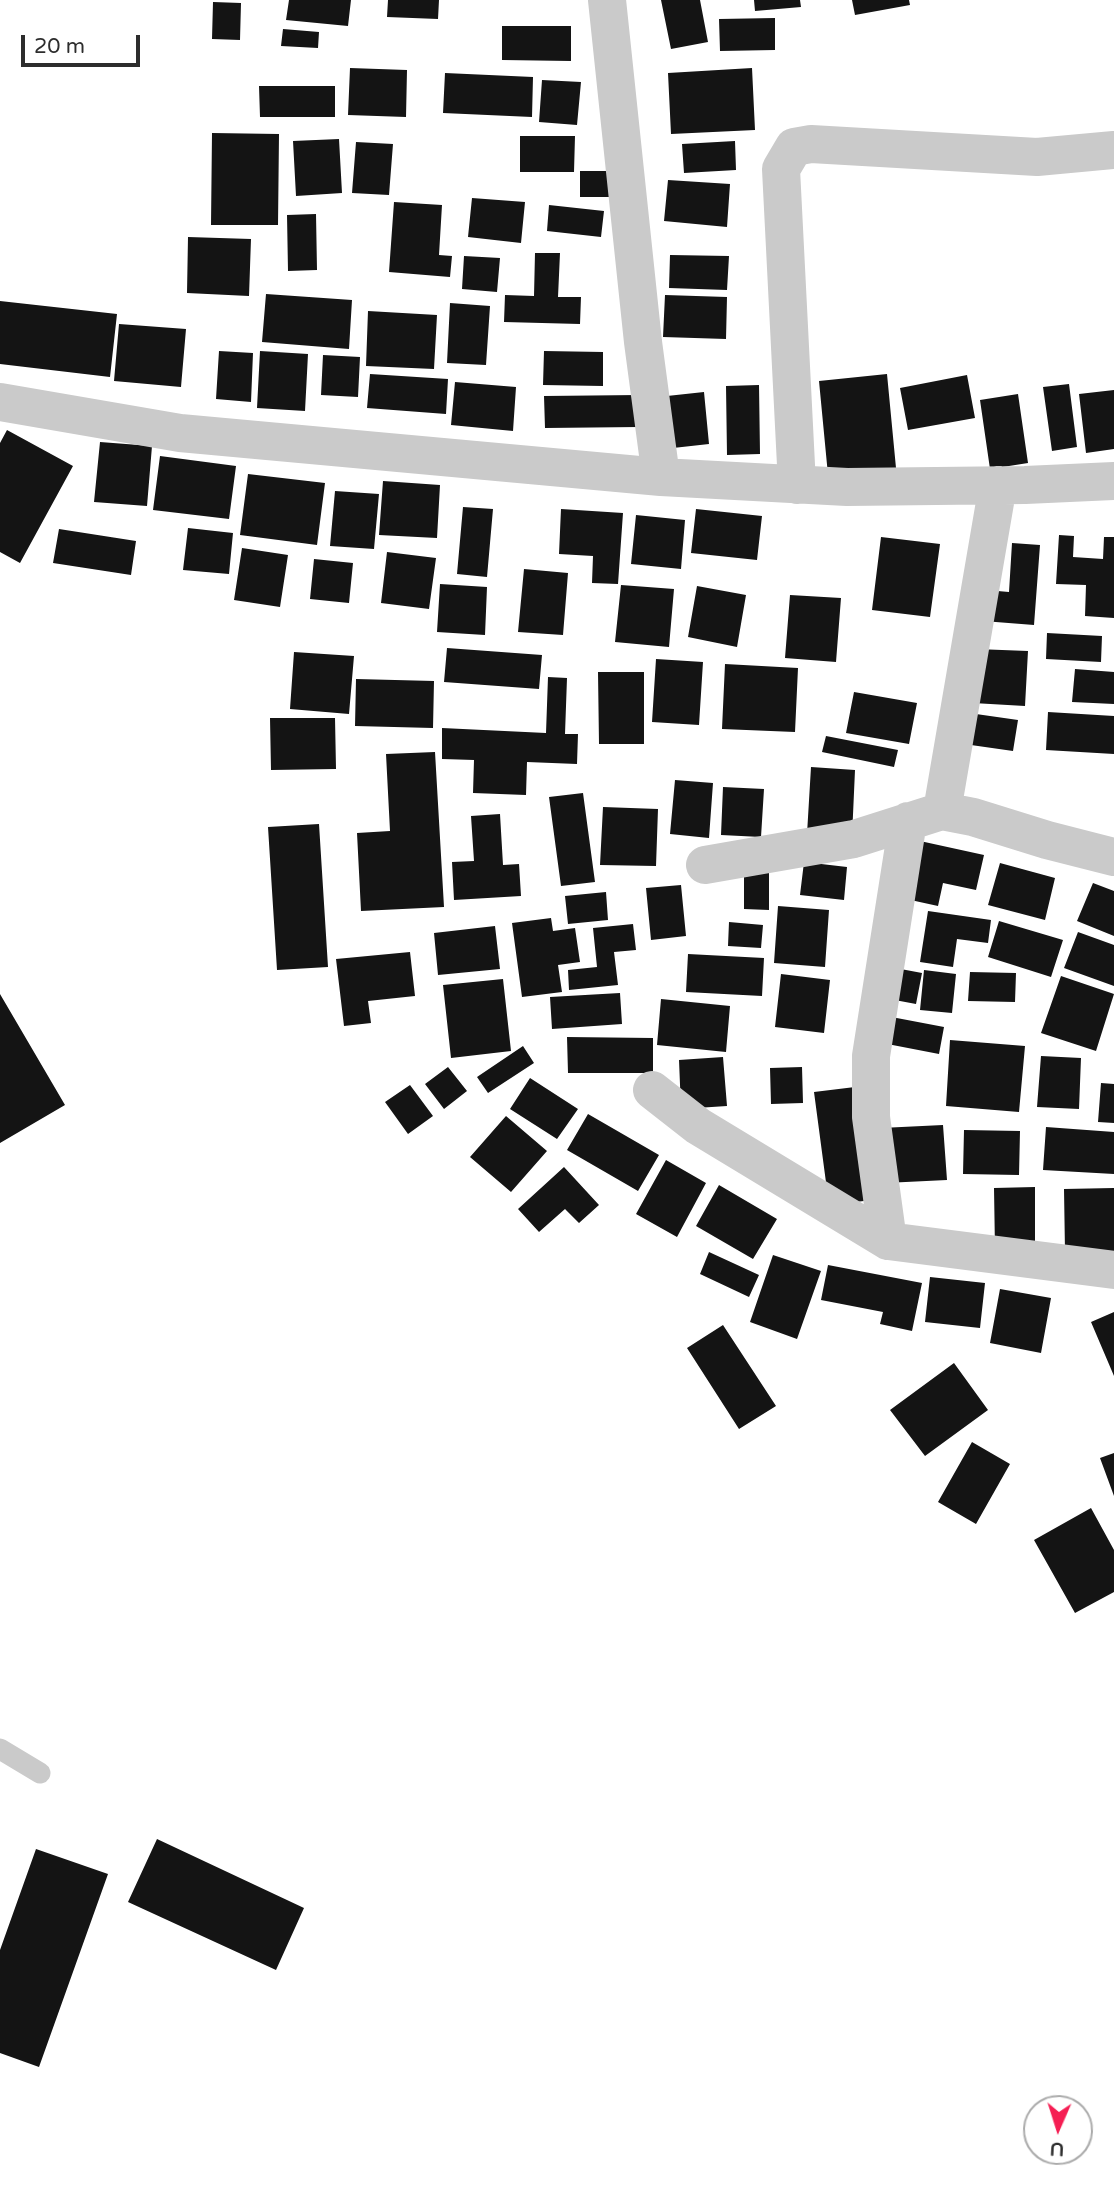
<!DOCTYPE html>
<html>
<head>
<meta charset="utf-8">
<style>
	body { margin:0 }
	#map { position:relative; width:1114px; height:2186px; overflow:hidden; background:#fff; font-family:"Varela Round",sans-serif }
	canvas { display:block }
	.north { position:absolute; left:1023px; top:2095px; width:70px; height:70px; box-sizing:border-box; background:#fff; border:2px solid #ababab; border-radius:50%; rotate:183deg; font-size:19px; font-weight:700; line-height:28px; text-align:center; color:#2d2d2d }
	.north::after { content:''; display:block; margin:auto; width:24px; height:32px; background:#f51e53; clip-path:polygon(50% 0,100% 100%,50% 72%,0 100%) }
	.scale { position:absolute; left:21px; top:35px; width:119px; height:32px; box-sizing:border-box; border:4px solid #2d2d2d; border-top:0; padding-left:9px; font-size:21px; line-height:24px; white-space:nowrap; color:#2d2d2d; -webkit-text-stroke:5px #fff; paint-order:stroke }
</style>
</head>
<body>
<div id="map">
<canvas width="1114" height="2186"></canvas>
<div class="north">U</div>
<div class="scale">20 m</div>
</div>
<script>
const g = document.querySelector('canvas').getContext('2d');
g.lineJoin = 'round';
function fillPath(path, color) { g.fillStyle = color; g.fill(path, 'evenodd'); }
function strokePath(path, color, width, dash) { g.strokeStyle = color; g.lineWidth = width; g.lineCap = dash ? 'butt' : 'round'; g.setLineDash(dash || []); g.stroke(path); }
const building = new Path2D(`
	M289,0H351L348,26L286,20Z
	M388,0H439L438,19L387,17Z
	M661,0H700L708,42L671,49Z
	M754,0H800L801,7L755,11Z
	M852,0H909L910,5L855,15Z
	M213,2L241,3L240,40L212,39Z
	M775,18V50L720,51L719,19Z
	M502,26H571V61L502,60Z
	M283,29L319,32L318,48L281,46Z
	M350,68L407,70L406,117L348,115Z
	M752,68L755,130L671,134L668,73Z
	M445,73L533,77L532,117L443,113Z
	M542,80L581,82L577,125L539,122Z
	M259,86H335V117H260Z
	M212,133L279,134L278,225H211Z
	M520,136H575L574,172H520Z
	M339,139L342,193L296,196L293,141Z
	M735,141L736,170L684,173L682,144Z
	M356,142L393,144L389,195L352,193Z
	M580,171H616V197H580Z
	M668,180L730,184L727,227L664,221Z
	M472,198L525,202L521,243L468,237Z
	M394,202L442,205L439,255L452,256L450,277L389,272Z
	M549,205L604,211L601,237L547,231Z
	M316,214L317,270L288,271L287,215Z
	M188,237L251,239L249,296L187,293Z
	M535,253H560L558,297H581L580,324L504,322L505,295L534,296Z
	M670,255L729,256L727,290L669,288Z
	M464,256L500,258L497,292L462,289Z
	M266,294L352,300L349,349L262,342Z
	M665,295L727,297L726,339L663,337Z
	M0,301L117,314L110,377L0,364Z
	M450,303L490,306L486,365L447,363Z
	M368,311L437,315L434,369L366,366Z
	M119,324L186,329L181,387L114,381Z
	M219,351L253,353L251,402L216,399Z
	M260,351L308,354L305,411L257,408Z
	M544,351L603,352V386L543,385Z
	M323,355L360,357L358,397L321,395Z
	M370,374L448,379L446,414L367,408Z
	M887,374L896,468L828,475L819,381Z
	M967,375L975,418L908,430L900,388Z
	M455,382L516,387L513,431L451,425Z
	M1069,384L1077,447L1052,451L1043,387Z
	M759,385L760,454L727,455L726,386Z
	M1114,390V449L1086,453L1079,394Z
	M704,392L709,444L673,448L667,396Z
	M1018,394L1028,463L990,469L980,400Z
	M639,395V427L545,428L544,396Z
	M7,430L73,466L20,563L0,552V443Z
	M100,442L152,446L147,506L94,502Z
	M160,456L236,466L229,519L153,510Z
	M248,474L325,483L317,545L240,535Z
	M383,481L440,485L437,538L379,535Z
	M335,491L379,494L374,549L330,546Z
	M463,507L493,509L487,577L457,574Z
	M561,509L623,513L618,584L592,583L593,556L559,554Z
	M696,509L762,516L757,560L691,553Z
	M636,515L685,520L681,569L631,564Z
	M188,528L233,533L229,574L183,570Z
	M59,529L136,541L131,575L53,563Z
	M1059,535L1074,536L1073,557L1103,559L1104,537H1114V618L1085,616L1086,585L1056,584Z
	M881,537L940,544L930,617L872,610Z
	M1012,543L1040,545L1034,625L983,621L986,590L1009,592Z
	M242,548L288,555L280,607L234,600Z
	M387,552L436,558L429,609L381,603Z
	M314,559L353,563L349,603L310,599Z
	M524,569L568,573L563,635L518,632Z
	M440,584L487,587L485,635L437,632Z
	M621,585L674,589L669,647L615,642Z
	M697,586L746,595L737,647L688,637Z
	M790,595L841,598L836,662L785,658Z
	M1047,633L1102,636L1101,662L1046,659Z
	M447,648L542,655L539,689L444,682Z
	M976,649L1028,651L1025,706L973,703Z
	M294,652L354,656L349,714L290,709Z
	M656,659L703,662L699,725L652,722Z
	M725,664L798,668L795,732L722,729Z
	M1075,669L1114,672V704L1072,702Z
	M598,672H644V744H599Z
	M548,677L567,678L565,734H578L577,764L527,762L526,795L473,793L474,760L442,759V728L546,733Z
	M356,679L434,681L433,728L355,726Z
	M854,692L917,703L909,744L846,733Z
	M962,712L1018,720L1013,751L957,743Z
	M1048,712L1114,716V754L1046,750Z
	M270,718H335L336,769L271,770Z
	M826,736L898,750L894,767L822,752Z
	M435,752L444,907L361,911L357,833L390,831L386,754Z
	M811,767L855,770L852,837L807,834Z
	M675,780L713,783L709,838L670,834Z
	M723,787L764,789L761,837L721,835Z
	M583,793L595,882L561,886L549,797Z
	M603,807L658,809L656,866L600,865Z
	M500,814L503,865L519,864L521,896L454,900L452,862L474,861L471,816Z
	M319,824L328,967L277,970L268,827Z
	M920,841L984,855L976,890L943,883L938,906L906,899Z
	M804,862L847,867L844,900L800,895Z
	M1000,863L1055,878L1045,920L988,905Z
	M744,872H769V910L744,909Z
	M1093,883L1114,891V936L1077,921Z
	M681,885L686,936L651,940L646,888Z
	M606,892L608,920L568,924L565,896Z
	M778,906L829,910L825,967L774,963Z
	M928,911L991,920L988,943L957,939L953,967L920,962Z
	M551,918L553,931L575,928L580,962L558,965L562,992L522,997L512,923Z
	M999,921L1063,940L1051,977L988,957Z
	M729,922L763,925L761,948L728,946Z
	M633,924L636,950L614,952L618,985L569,990L568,970L597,967L593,928Z
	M495,926L500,969L438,975L434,933Z
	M1078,932L1114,945V986L1064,968Z
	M410,952L415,996L368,1001L371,1023L344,1026L336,959Z
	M688,954L764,958L762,996L686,992Z
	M890,967L922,973L916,1004L884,998Z
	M924,970L956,974L952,1013L920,1010Z
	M970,972L1016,973L1015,1002L968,1001Z
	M781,974L830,980L824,1033L775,1027Z
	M1061,976L1114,994L1096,1051L1041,1033Z
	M503,979L511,1051L451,1058L443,985Z
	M620,993L622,1024L552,1029L550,997Z
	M0,994L65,1105L0,1143Z
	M661,999L730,1006L726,1052L657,1045Z
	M881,1015L944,1027L939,1054L877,1042Z
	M567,1037L653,1038V1073H568Z
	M950,1040L1025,1046L1019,1112L946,1106Z
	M523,1046L534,1063L488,1093L477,1077Z
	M1041,1056L1081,1058L1079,1109L1037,1107Z
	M723,1057L727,1106L681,1109L679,1060Z
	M448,1067L467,1091L444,1109L425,1084Z
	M802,1067L803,1103L771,1104L770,1068Z
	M530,1078L578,1109L557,1139L510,1109Z
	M1101,1083L1114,1084V1123L1098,1122Z
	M410,1085L433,1116L408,1134L385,1102Z
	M855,1087L864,1201L829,1205L814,1092Z
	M588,1114L659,1155L638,1191L567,1150Z
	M506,1116L547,1151L511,1192L470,1157Z
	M943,1125L947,1180L885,1183L881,1128Z
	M1046,1127L1114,1132V1174L1043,1170Z
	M964,1130L1020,1131L1019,1175L963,1174Z
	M666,1160L706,1183L677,1237L636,1214Z
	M564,1167L599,1205L579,1223L565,1209L539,1232L518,1209Z
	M719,1185L777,1219L753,1259L696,1226Z
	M1035,1187V1249L995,1250L994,1188Z
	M1114,1188V1251L1065,1252L1064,1189Z
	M709,1252L759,1275L749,1297L700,1274Z
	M773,1255L821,1271L797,1339L750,1322Z
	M828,1265L922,1283L912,1331L880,1324L883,1312L821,1300Z
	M930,1277L985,1283L980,1328L925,1322Z
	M1000,1289L1051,1298L1041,1353L990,1343Z
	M1114,1312V1376L1091,1322Z
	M723,1325L776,1406L739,1429L687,1348Z
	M954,1363L988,1410L925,1456L890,1410Z
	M972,1442L1010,1464L976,1524L938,1502Z
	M1114,1453V1496L1100,1458Z
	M1091,1508L1114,1550V1592L1075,1613L1034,1540Z
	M157,1839L304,1908L276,1970L128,1902Z
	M36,1849L108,1874L39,2067L0,2053V1950Z`);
const service = new Path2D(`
	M0,1749L40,1773`);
const minor = new Path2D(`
	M607,0L643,342L661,477
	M0,402L180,433L661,477L847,487L1025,485L1114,481
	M797,485L781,169L794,147L811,144L1037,157L1114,150
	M942,811L998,485
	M705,865L854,839L942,811L973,817L1047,840L1114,857
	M652,1090L698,1126L888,1241L1114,1270
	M888,1241L871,1117V1056L908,821`);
fillPath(building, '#141414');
strokePath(service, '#cacaca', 21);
strokePath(minor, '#cacaca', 38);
</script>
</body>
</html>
